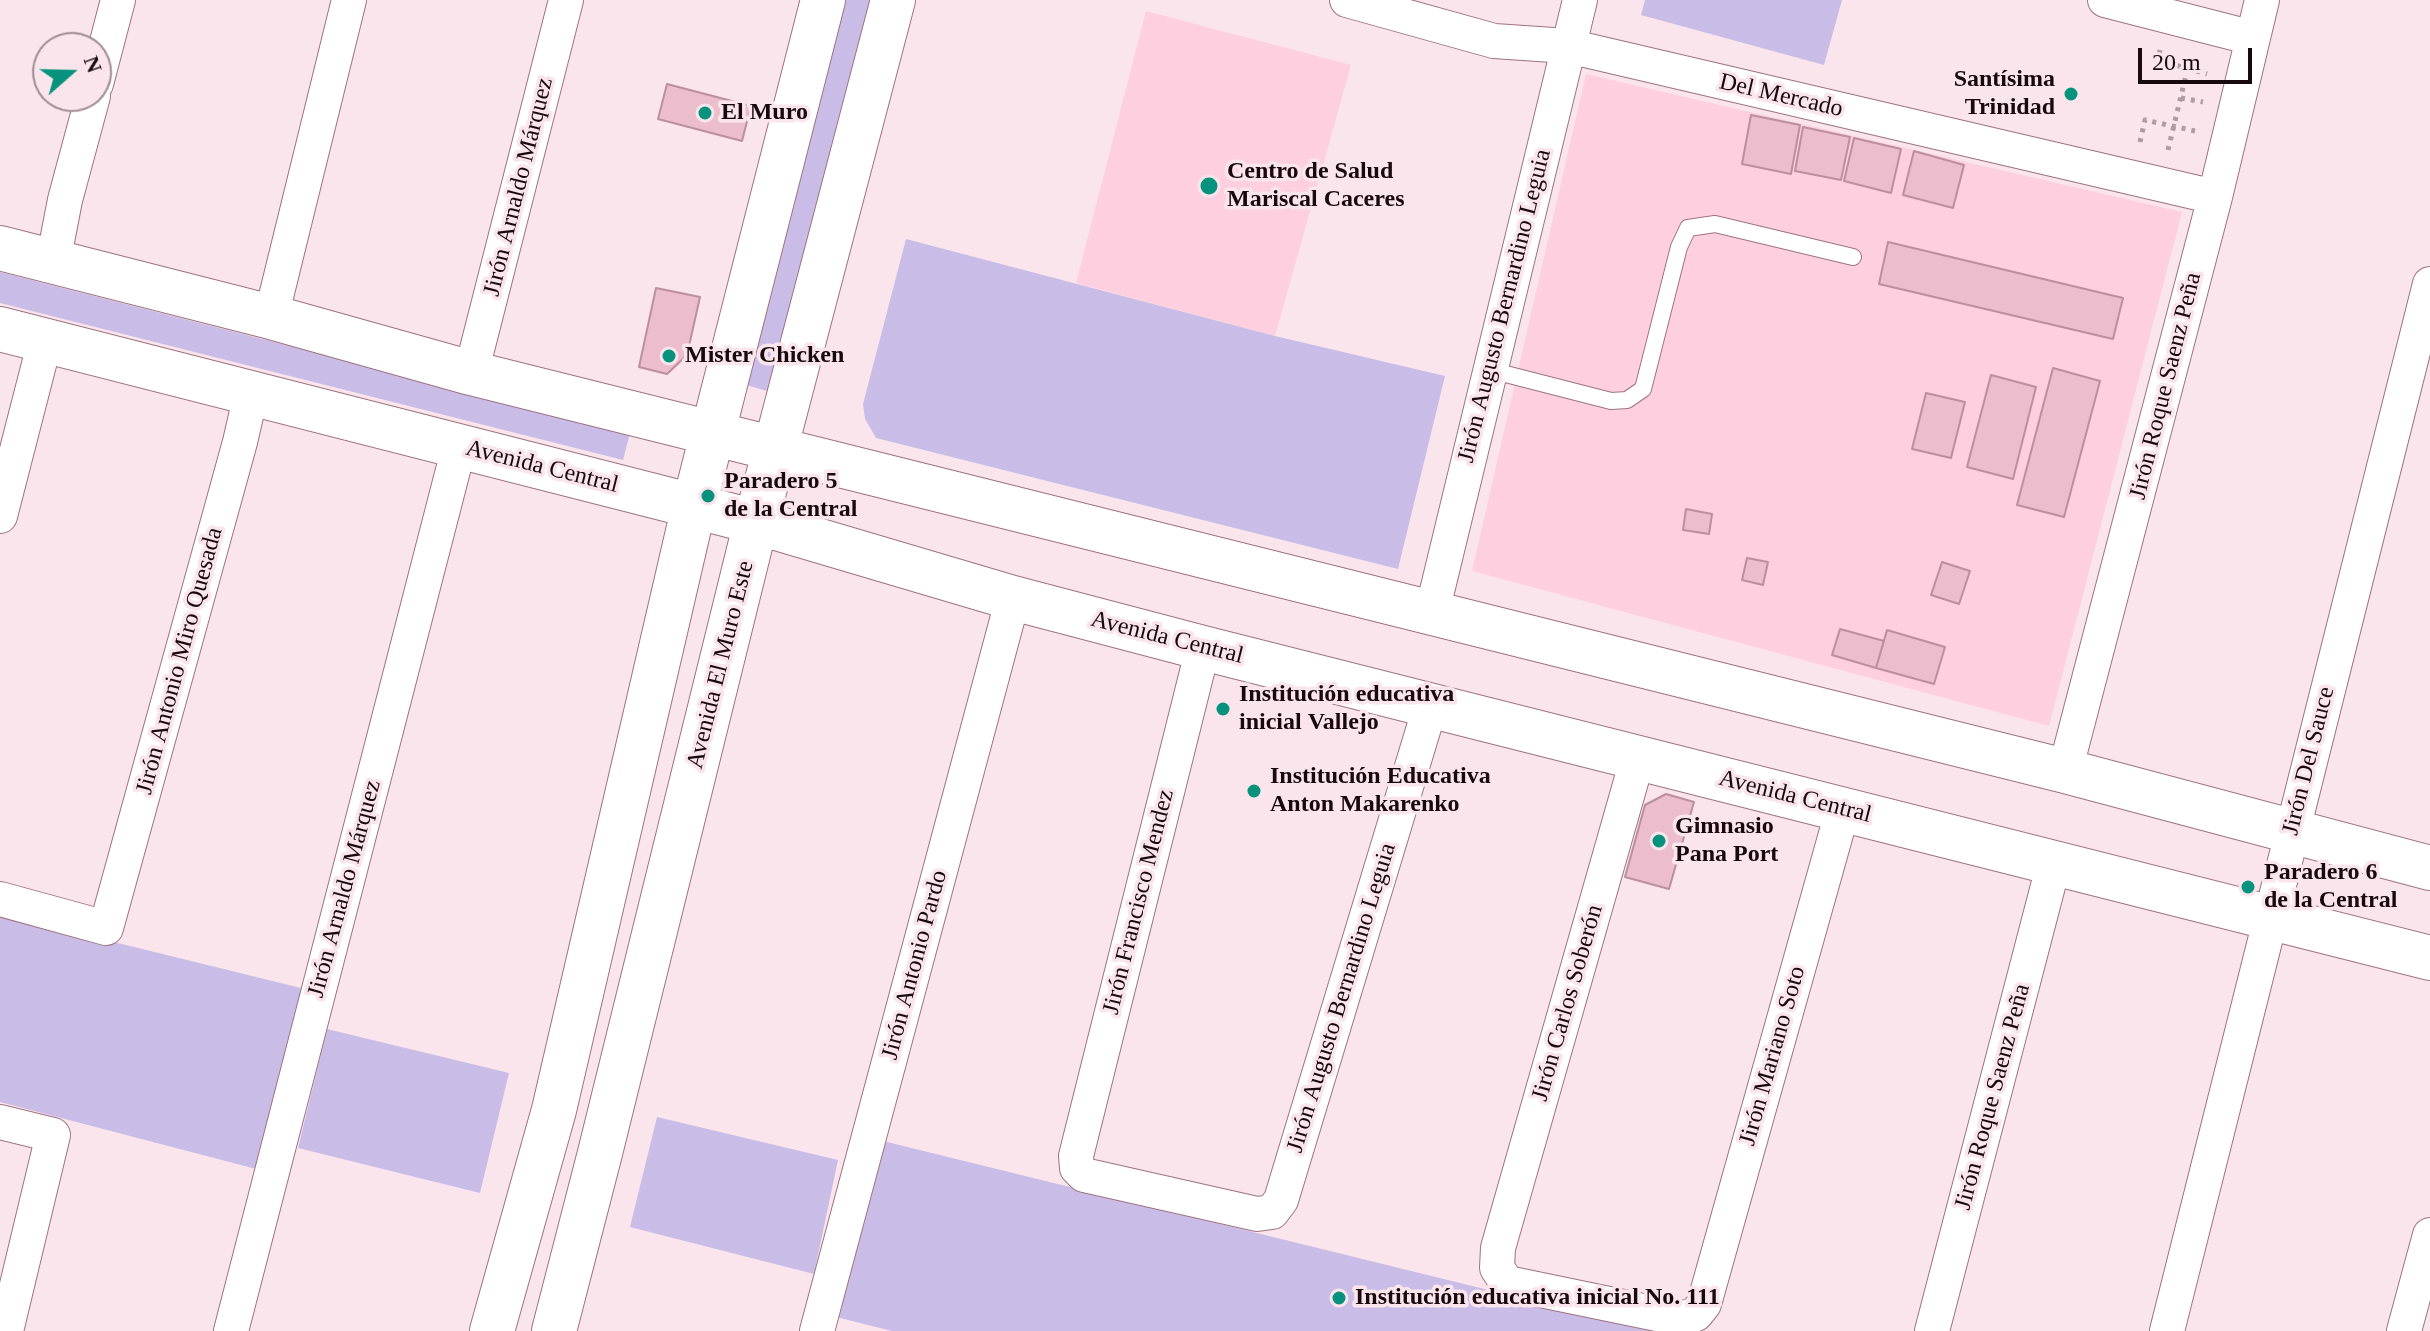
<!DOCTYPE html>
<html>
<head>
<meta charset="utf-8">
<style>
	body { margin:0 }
	#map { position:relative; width:2430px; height:1331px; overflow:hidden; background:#f9e5eb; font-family:"Times New Roman",serif }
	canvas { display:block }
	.north { position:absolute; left:32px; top:32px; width:80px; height:80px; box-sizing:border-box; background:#f9e5eb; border:2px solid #9f8d93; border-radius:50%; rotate:70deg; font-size:22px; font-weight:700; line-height:32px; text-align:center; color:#18090e }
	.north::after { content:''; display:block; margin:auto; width:28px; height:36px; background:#06927d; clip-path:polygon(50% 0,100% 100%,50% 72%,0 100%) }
	.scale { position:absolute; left:2138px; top:48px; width:114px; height:36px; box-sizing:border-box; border:4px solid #18090e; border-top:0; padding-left:10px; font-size:24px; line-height:28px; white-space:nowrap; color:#18090e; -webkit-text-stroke:6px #f9e5eb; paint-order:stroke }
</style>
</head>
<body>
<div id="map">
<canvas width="2430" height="1331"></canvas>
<div class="north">N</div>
<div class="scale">20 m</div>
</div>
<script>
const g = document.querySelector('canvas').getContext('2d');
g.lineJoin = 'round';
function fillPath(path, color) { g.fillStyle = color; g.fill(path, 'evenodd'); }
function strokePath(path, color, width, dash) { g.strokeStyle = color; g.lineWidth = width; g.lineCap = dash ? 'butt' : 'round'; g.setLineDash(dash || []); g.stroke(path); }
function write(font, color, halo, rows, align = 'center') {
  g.font = font + ' "Times New Roman",serif'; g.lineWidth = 7; g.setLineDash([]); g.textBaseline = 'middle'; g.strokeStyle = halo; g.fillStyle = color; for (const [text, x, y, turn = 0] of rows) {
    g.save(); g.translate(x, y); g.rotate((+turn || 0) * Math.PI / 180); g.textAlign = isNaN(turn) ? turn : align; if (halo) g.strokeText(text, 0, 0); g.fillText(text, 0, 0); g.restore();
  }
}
const built = new Path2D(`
	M1146,11L1351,65L1275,336L1076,283Z
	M1586,74L2182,212L2049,726L1472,571Z`);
const green = new Path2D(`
	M838,0H871L770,392L740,383Z
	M1645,0H1842L1824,65L1641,15Z
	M906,239L1275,336L1445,376L1398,569L876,438L865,419L863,404Z
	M0,272L630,433L623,460L0,303Z
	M0,914L305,989L260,1170L0,1102Z
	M327,1029L509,1073L480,1193L298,1148Z
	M657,1117L838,1160L814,1274L630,1227Z
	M879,1140L1655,1331H892L836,1317Z`);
const building = new Path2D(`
	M667,84L751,106L742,141L658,119Z
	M1751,115L1800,125L1791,174L1742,164Z
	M1803,127L1850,137L1841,180L1795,171Z
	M1854,138L1901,149L1891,193L1844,181Z
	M1914,151L1964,165L1953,208L1903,195Z
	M1888,242L2123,298L2113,339L1879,284Z
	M656,288L700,297L687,355L667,374L639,367Z
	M2053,368L2100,381L2064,517L2017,505Z
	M1991,375L2036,387L2013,479L1967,467Z
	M1926,393L1965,402L1951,458L1912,449Z
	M1686,509L1712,514L1709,534L1683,530Z
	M1747,558L1768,562L1763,585L1742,580Z
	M1942,562L1970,571L1959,604L1931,595Z
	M1840,629L1884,641L1876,668L1832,655Z
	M1887,630L1945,647L1934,684L1876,668Z
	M1666,794L1694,802L1669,889L1625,877L1645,805Z`);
const path = new Path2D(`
	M2160,50L2158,60L2207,74
	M2181,98L2203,102
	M2140,142L2145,120L2195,131
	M2168,150L2188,67`);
const lane = new Path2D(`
	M1490,370L1611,401L1627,400L1643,389L1679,247L1688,228L1715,224L1853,257`);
const street = new Path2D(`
	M1347,0L1494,41L1568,46L2215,197
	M2105,0L2253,38
	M96,84L118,0
	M53,262L65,200L93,96
	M271,317L349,0
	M471,373L566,0
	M0,516L45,341
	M1432,612L1580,0
	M1203,648L1076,1156L1077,1168L1084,1175L1257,1214L1272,1212L1281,1200L1431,704
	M1638,757L1498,1248L1497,1268L1507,1283L1681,1319L1696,1314L1704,1304L1843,809
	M2065,771L2215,197L2262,0
	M0,899L106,928L240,442L251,394
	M0,1122L53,1135L6,1331
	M231,1331L459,447
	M817,1331L1013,598
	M1932,1331L2054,863
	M2167,1331L2430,284
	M2404,1331L2430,1235`);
const secondary = new Path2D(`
	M0,248L271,317L471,373L2065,771L2430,868
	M0,329L756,522L1013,598L1203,648L2430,958
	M492,1331L554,1110L694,506L823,0
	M554,1331L600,1153L756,522L893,0`);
const markers = [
	[2071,94,8,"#06927d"],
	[705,113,8,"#06927d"],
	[1209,186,10,"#06927d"],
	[669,356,8,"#06927d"],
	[708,496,8,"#06927d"],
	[1223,709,8,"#06927d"],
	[1254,791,8,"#06927d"],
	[1659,841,8,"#06927d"],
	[2248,887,8,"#06927d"],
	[1339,1298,8,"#06927d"]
];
const poiNames = [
	["Santísima",2055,80,"right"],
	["Trinidad",2055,108,"right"],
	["El Muro",721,113],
	["Centro de Salud",1227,172],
	["Mariscal Caceres",1227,200],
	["Mister Chicken",685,356],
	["Paradero 5",724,482],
	["de la Central",724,510],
	["Institución educativa",1239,695],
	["inicial Vallejo",1239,723],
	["Institución Educativa",1270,777],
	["Anton Makarenko",1270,805],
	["Gimnasio",1675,827],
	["Pana Port",1675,855],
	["Paradero 6",2264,873],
	["de la Central",2264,901],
	["Institución educativa inicial No. 111",1355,1298]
];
const streetNames = [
	["Del Mercado",1781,96,13],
	["Jirón Arnaldo Márquez",519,187,-76],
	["Jirón Augusto Bernardino Leguia",1505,306,-76],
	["Jirón Roque Saenz Peña",2166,386,-76],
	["Avenida Central",542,467,14],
	["Avenida Central",1167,638,14],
	["Jirón Antonio Miro Quesada",180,661,-75],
	["Avenida El Muro Este",721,665,-76],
	["Jirón Del Sauce",2309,761,-76],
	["Avenida Central",1795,797,14],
	["Jirón Arnaldo Márquez",345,889,-75],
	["Jirón Francisco Mendez",1139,902,-76],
	["Jirón Antonio Pardo",915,965,-75],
	["Jirón Augusto Bernardino Leguia",1342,998,-73],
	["Jirón Carlos Soberón",1568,1003,-74],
	["Jirón Mariano Soto",1773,1056,-74],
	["Jirón Roque Saenz Peña",1993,1097,-75]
];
fillPath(built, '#fed0df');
fillPath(green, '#c9bde7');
fillPath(building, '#ecbdcc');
strokePath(building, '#bc8f9e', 2);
strokePath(lane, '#9e7381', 18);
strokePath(street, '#9e7381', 36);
strokePath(secondary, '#9e7381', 46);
strokePath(path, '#ae9ca1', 5, [4, 6]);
strokePath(lane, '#fff', 16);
strokePath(street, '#fff', 34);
strokePath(secondary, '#fff', 44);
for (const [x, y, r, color] of markers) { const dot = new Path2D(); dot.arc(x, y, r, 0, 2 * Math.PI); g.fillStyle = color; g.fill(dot); strokePath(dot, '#f9e5eb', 3); }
write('bold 24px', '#18090e', '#f9e5eb', poiNames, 'left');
write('24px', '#18090e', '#f9e5eb', streetNames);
</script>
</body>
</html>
